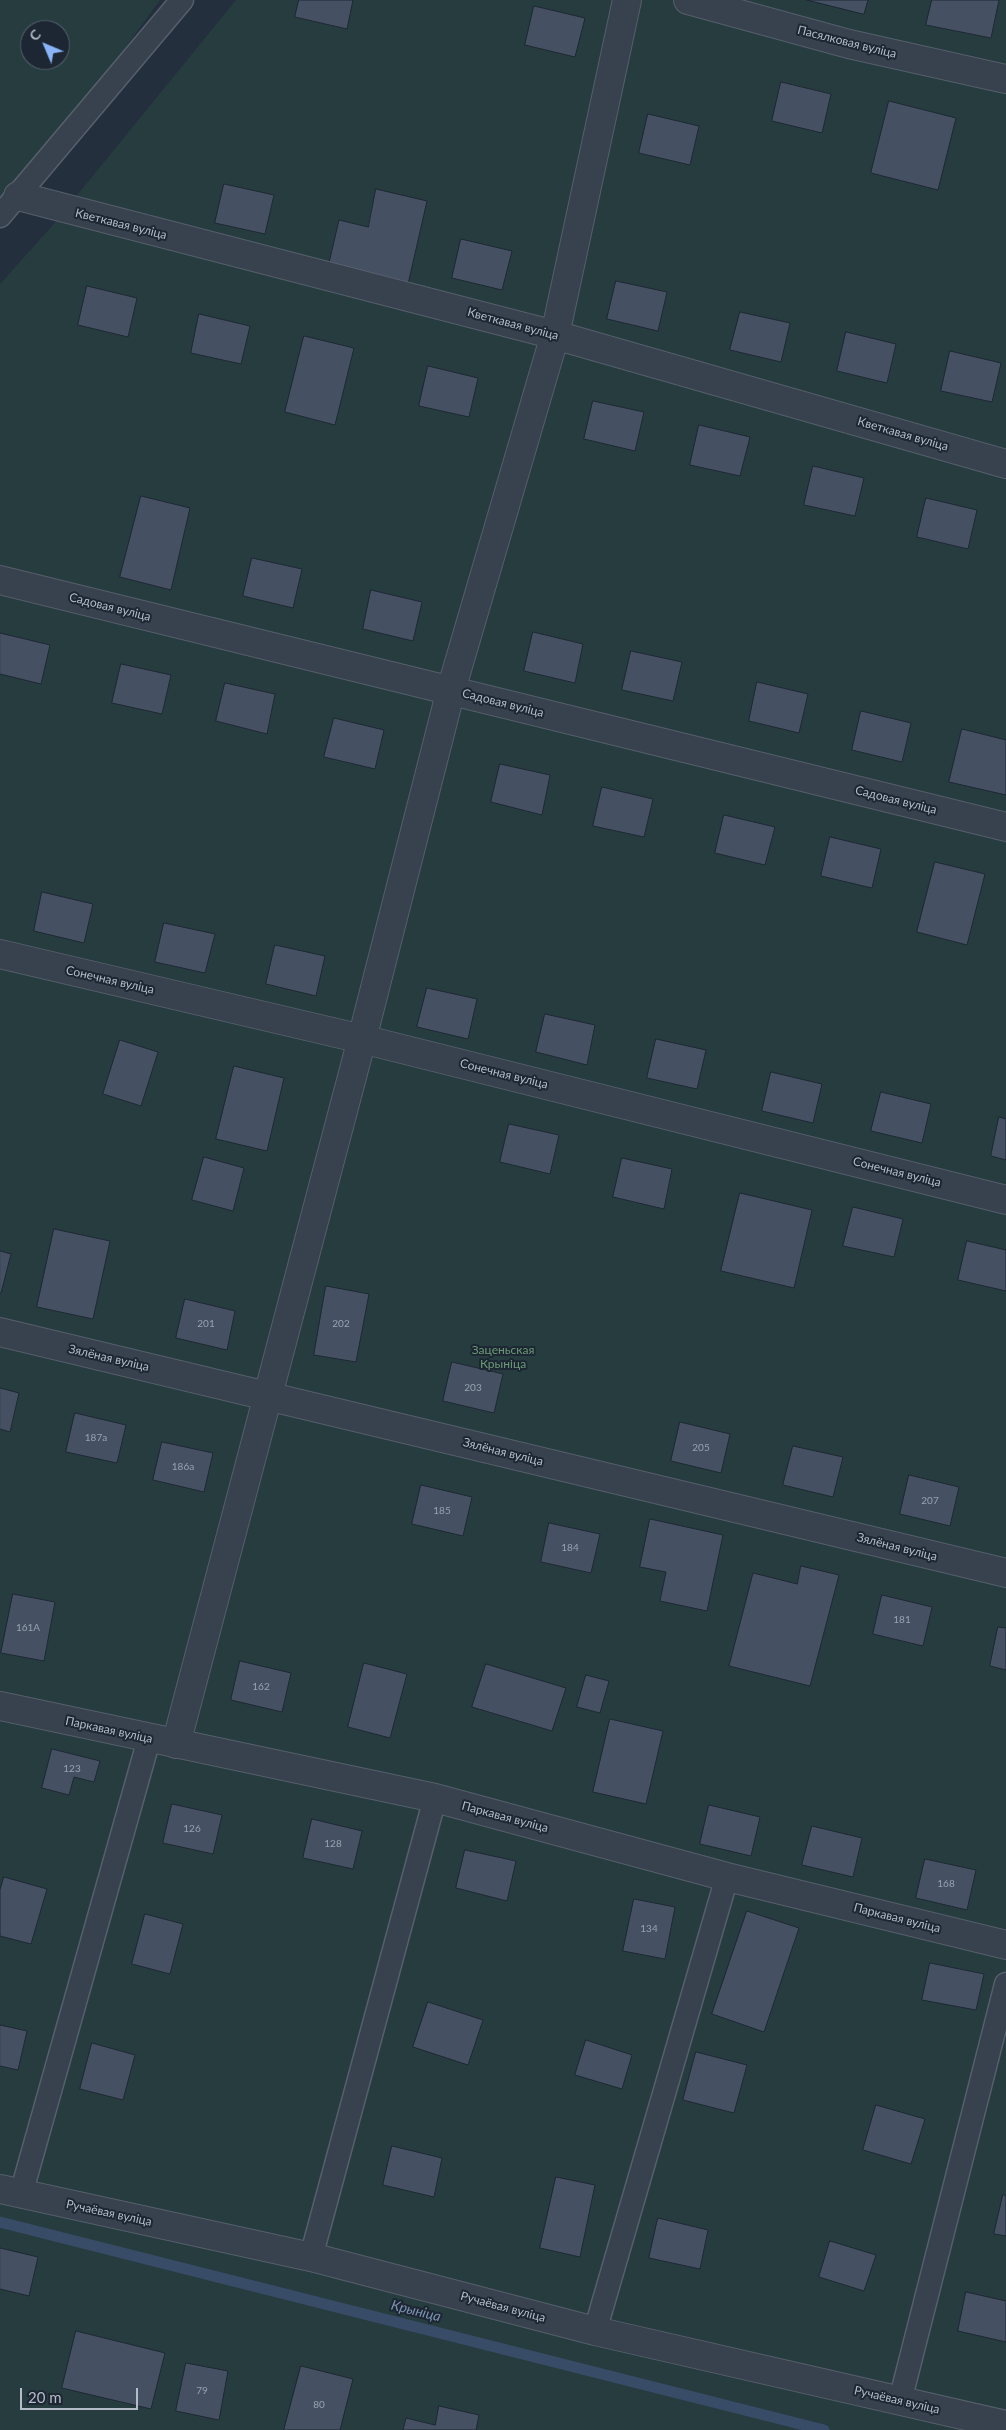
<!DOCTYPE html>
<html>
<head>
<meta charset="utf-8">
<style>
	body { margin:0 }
	#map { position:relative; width:1006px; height:2430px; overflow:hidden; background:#242f3e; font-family:Lato,sans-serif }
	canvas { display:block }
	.north { position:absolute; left:20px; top:20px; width:50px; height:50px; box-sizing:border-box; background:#1d2633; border:1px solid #59626f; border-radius:50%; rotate:315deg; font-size:14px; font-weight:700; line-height:20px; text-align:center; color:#b4bcc9 }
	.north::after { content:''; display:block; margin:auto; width:18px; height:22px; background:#8ab4f8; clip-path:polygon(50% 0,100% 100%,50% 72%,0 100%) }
	.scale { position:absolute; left:20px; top:2388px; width:118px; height:22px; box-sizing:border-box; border:2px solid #b4bcc9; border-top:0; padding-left:6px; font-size:15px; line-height:18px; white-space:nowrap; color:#b4bcc9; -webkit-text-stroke:4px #1d2633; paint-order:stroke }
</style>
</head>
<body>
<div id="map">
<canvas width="1006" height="2430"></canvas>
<div class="north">С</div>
<div class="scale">20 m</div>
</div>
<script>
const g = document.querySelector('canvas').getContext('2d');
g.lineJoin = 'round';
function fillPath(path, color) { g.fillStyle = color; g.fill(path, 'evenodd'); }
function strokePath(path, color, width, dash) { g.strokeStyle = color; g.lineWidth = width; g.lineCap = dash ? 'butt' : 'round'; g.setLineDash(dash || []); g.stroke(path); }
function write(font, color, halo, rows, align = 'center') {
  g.font = font + ' Lato,sans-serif'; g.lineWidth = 4; g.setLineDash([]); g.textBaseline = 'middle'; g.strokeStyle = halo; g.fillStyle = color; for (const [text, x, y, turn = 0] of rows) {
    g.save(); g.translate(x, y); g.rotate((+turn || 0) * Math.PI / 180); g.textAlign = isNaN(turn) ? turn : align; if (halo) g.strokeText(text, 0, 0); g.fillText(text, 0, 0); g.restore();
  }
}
const green = new Path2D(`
	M0,0H160L18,196L0,216ZM30,30H60V60H30Z
	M236,0H1006V2430H0V284L52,226Z`);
const stream = new Path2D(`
	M0,2222L824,2430`);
const building = new Path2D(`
	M299,0H353L347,29L295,17Z
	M807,0H868L864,14Z
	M932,0H999L991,38L926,25Z
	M534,6L585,18L575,57L525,45Z
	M781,82L831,94L822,133L772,121Z
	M889,101L956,118L938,190L871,173Z
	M648,114L699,126L690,165L639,153Z
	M224,184L274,195L265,234L215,223Z
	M376,189L427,201L406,293L329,263L339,220L368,227Z
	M461,239L512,251L502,290L452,278Z
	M616,281L667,292L658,331L607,319Z
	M87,286L137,298L128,337L78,325Z
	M740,312L790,323L781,362L730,350Z
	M199,314L250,326L241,364L191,353Z
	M846,332L896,344L887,383L837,371Z
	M304,336L354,348L335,425L285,412Z
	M950,351L1001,363L992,402L941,391Z
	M428,366L478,378L469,417L419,406Z
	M593,401L644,412L635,451L584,439Z
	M699,425L750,437L740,476L690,465Z
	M813,466L864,478L855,516L804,505Z
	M141,496L190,508L171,590L120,577Z
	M926,498L977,510L968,549L917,537Z
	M252,558L302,569L293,608L243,596Z
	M371,590L422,602L413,641L363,629Z
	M533,632L583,644L575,683L524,671Z
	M0,633L50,645L41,684L0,674Z
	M631,651L682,662L673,701L622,690Z
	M121,664L171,675L162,714L112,703Z
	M757,682L808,694L799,733L749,721Z
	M225,683L275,694L267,734L216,721Z
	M861,711L911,723L902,762L852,750Z
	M334,718L384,730L375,769L324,757Z
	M962,729L1006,740V795L949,782Z
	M500,764L550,775L542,815L491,802Z
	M602,787L653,799L644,837L593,826Z
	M724,815L775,827L765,865L715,853Z
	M830,837L881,849L872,888L821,876Z
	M935,862L985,874L967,945L917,932Z
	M42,892L93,904L84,943L34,931Z
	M164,923L215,934L205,973L155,962Z
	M275,945L325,956L316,996L266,984Z
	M427,988L477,999L468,1039L417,1027Z
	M545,1014L595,1025L587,1065L536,1052Z
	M656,1039L706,1050L697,1089L647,1078Z
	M120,1040L158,1052L141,1106L103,1094Z
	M234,1066L284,1078L267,1151L216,1139Z
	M771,1072L822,1084L813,1123L762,1111Z
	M881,1092L931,1104L922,1143L871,1131Z
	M999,1117L1006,1119V1160L991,1156Z
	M509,1124L559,1135L550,1174L500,1162Z
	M204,1157L244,1168L233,1211L192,1200Z
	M622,1158L672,1169L664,1209L613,1197Z
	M740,1193L812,1210L794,1288L721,1271Z
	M853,1207L903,1219L894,1257L843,1246Z
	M54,1229L110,1241L93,1319L37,1307Z
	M967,1241L1006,1250V1291L958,1280Z
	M0,1251L11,1254L1,1293H0Z
	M326,1286L369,1294L356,1362L314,1355Z
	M185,1299L235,1311L227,1350L176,1338Z
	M452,1362L503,1374L494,1413L443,1401Z
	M0,1388L19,1393L10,1432L0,1429Z
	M75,1413L126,1425L117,1463L66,1452Z
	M680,1422L730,1434L721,1473L671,1461Z
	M162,1442L213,1453L204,1492L153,1480Z
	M793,1446L843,1457L833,1497L783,1485Z
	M909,1475L959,1487L950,1526L900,1514Z
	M421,1485L472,1497L463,1536L412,1524Z
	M650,1519L723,1535L707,1611L660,1601L666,1572L640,1567Z
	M549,1523L600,1534L591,1573L541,1562Z
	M801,1566L839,1575L810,1686L729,1666L753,1573L797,1584Z
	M13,1594L55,1602L44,1661L1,1653Z
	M882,1595L932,1607L923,1646L873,1634Z
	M998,1627L1006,1628V1670L990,1666Z
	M240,1661L291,1673L282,1712L231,1700Z
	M364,1663L407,1674L390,1738L348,1727Z
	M486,1664L566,1688L552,1731L472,1707Z
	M586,1675L609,1681L600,1713L577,1707Z
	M610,1719L663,1731L646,1804L593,1792Z
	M52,1749L100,1761L94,1782L74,1777L69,1795L42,1788Z
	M172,1804L222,1815L213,1854L163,1843Z
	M709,1805L760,1817L751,1856L700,1844Z
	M312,1819L362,1831L353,1869L303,1858Z
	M812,1826L862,1838L853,1877L802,1865Z
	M465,1850L516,1861L507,1901L456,1888Z
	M925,1859L976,1870L967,1910L916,1898Z
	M4,1877L47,1889L31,1944L0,1936V1890Z
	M634,1899L675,1907L665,1959L623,1951Z
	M747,1911L799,1928L764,2032L712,2014Z
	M145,1914L183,1924L170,1974L132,1964Z
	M930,1963L984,1974L976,2010L922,2000Z
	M428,2002L483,2020L468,2065L413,2047Z
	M0,2025L27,2031L18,2070L0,2066Z
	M586,2040L632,2055L622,2089L575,2075Z
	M92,2043L135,2055L123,2100L80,2089Z
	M696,2052L747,2065L734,2113L683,2100Z
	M876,2105L925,2119L911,2164L863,2150Z
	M392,2146L442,2158L434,2197L383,2185Z
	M556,2177L595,2185L580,2257L540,2248Z
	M1003,2195H1006V2236L994,2234Z
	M658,2218L708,2230L700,2269L649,2258Z
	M830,2241L876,2255L864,2291L819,2277Z
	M0,2248L38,2257L29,2296L0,2289Z
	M966,2292L1006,2301V2342L958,2331Z
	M76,2331L165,2353L151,2409L62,2388Z
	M186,2363L228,2371L219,2420L176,2411Z
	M301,2366L353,2379L340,2430H284Z
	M439,2406L479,2415L476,2430H403L406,2418L435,2425Z`);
const lane = new Path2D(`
	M0,216L182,0
	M21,2194L149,1739
	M311,2257L435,1798
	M595,2331L727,1877
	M900,2401L1006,1984`);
const street = new Path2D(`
	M688,0L849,44L1006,79
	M18,196L555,335L1006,464
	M0,580L1006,827
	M0,954L362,1039L1006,1200
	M0,1332L1006,1573
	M0,1706L435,1798L727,1877L1006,1945
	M176,1744L362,1039L451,690L555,335L627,0
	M0,2189L311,2257L595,2331L1006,2425`);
const numberNames = [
	["201",206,1324],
	["202",341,1324],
	["203",473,1388],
	["187а",96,1438],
	["205",701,1448],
	["186а",183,1467],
	["207",930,1501],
	["185",442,1511],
	["184",570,1548],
	["181",902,1620],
	["161А",28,1628],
	["162",261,1687],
	["123",72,1769],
	["126",192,1829],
	["128",333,1844],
	["168",946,1884],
	["134",649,1929],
	["79",202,2391],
	["80",319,2405]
];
const streetNames = [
	["Пасялковая вуліца",847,42,14],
	["Кветкавая вуліца",121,224,14],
	["Кветкавая вуліца",513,324,15],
	["Кветкавая вуліца",903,434,16],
	["Садовая вуліца",110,607,14],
	["Садовая вуліца",503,703,14],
	["Садовая вуліца",896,800,14],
	["Сонечная вуліца",110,980,13],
	["Сонечная вуліца",504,1074,14],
	["Сонечная вуліца",897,1172,14],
	["Зялёная вуліца",109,1358,13],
	["Зялёная вуліца",503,1452,14],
	["Зялёная вуліца",897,1547,14],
	["Паркавая вуліца",109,1730,12],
	["Паркавая вуліца",505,1817,15],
	["Паркавая вуліца",897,1918,14],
	["Ручаёвая вуліца",109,2213,12],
	["Ручаёвая вуліца",503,2307,15],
	["Ручаёвая вуліца",897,2400,13]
];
const parkNames = [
	["Заценьская",503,1350],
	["Крыніца",503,1364]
];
const waterNames = [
	["Крыніца",416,2311,14]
];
fillPath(green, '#263c3f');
strokePath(stream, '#394c67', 11);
fillPath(building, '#455162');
strokePath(building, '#1f2835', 1);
strokePath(lane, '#565f6c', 25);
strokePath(street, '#565f6c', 30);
strokePath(lane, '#38414e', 22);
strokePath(street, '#38414e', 28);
write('10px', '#98a1af', null, numberNames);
write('12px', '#b4bcc9', '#1d2633', streetNames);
write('12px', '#6b9a76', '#1d2633', parkNames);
write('italic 14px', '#7c92b1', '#1d2633', waterNames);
</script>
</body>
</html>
